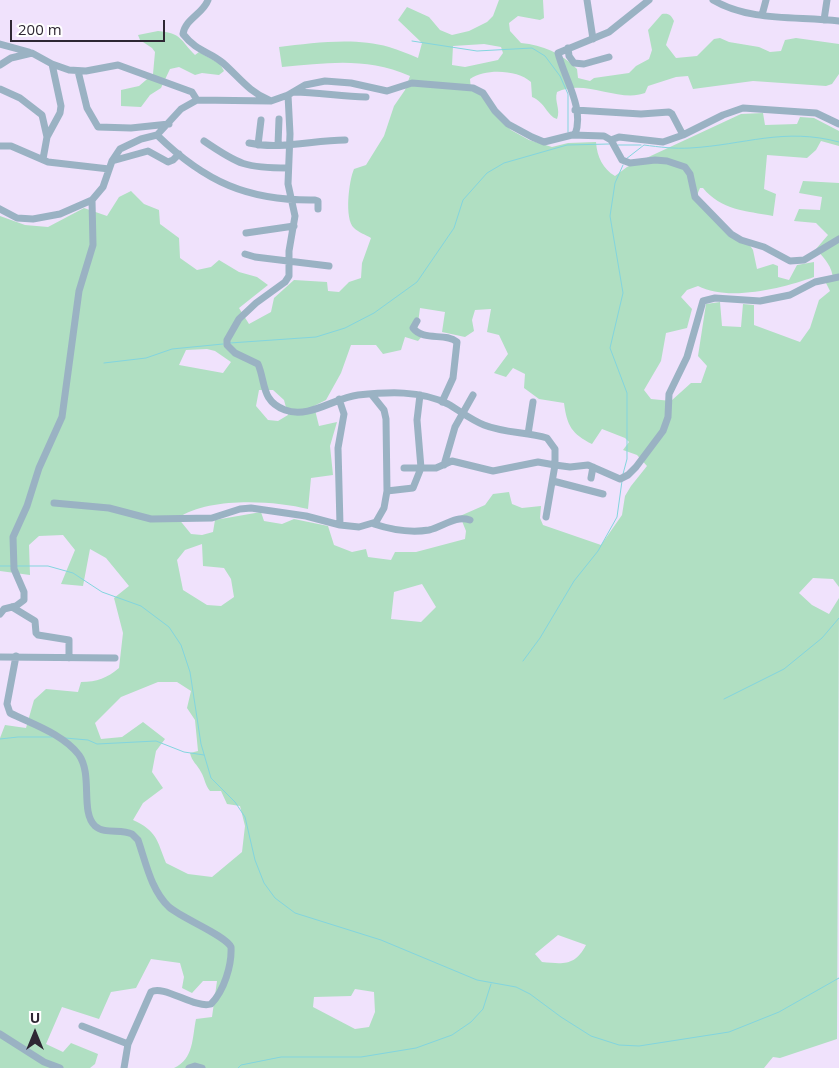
<!DOCTYPE html>
<html>
<head>
<meta charset="utf-8">
<style>
	body { margin:0 }
	#map { position:relative; width:839px; height:1068px; overflow:hidden; background:#f0e2fc; font-family:"Open Sans",sans-serif }
	canvas { display:block }
	.north { position:absolute; left:10px; top:1008px; width:50px; height:50px; -webkit-text-stroke:4px #fff; paint-order:stroke; rotate:0deg; font-size:14px; font-weight:700; line-height:20px; text-align:center; color:#2e2733 }
	.north::after { content:''; display:block; margin:auto; width:18px; height:22px; background:#2e2733; clip-path:polygon(50% 0,100% 100%,50% 72%,0 100%) }
	.scale { position:absolute; left:10px; top:20px; width:155px; height:22px; box-sizing:border-box; border:2px solid #2e2733; border-top:0; padding-left:6px; font-size:15px; line-height:18px; white-space:nowrap; color:#2e2733; -webkit-text-stroke:4px #fff; paint-order:stroke }
</style>
</head>
<body>
<div id="map">
<canvas width="839" height="1068"></canvas>
<div class="north">U</div>
<div class="scale">200 m</div>
</div>
<script>
const g = document.querySelector('canvas').getContext('2d');
g.lineJoin = 'round';
function fillPath(path, color) { g.fillStyle = color; g.fill(path, 'evenodd'); }
function strokePath(path, color, width, dash) { g.strokeStyle = color; g.lineWidth = width; g.lineCap = dash ? 'butt' : 'round'; g.setLineDash(dash || []); g.stroke(path); }
const green = new Path2D(`
	M499,0H543L544,18L540,20L518,16L509,23L510,31L521,43C543,45 561,53 577,69L578,78L590,81L594,78L629,73L636,66L649,59L652,50L648,30L662,14C669,13 671,15 674,21L666,45L676,58L697,56L714,39L720,38L729,42L759,47L770,52L781,51L785,40L796,38L839,44V74L832,84L826,86L753,81L693,89L688,76L676,77L648,86L645,93C619,103 585,78 557,92C554,102 561,109 557,119C547,116 545,102 532,97L531,82C518,70 486,68 470,79L471,90L482,95L493,112L511,130L529,140L552,147L568,143L596,142C597,157 603,169 615,176L627,167L741,114L763,113L765,125L797,124L800,117L814,118L839,131V146L821,141L816,150L807,158L767,155L764,189L776,194L773,216C746,211 721,210 703,188H700L697,195L715,220L749,244L753,250L757,269L773,264L778,266V277L789,280L797,265L814,262V277C783,288 729,302 698,286L687,290L681,297L692,309L687,328L666,333L661,361L644,390L651,399L671,401L691,383H701L707,366L698,356L706,304L720,302L722,326L741,327L743,304L754,305V325L800,342L810,328L819,300L830,291L826,283L833,280C833,267 824,258 816,249L828,235L816,223L794,221L799,209L820,210L822,197L799,193L803,181L839,183V587L833,579L813,578L799,593L812,605L829,614L839,598L837,1039L780,1058L773,1057L764,1068H174C194,1059 192,1038 196,1019L212,1017L217,981H203L192,993L182,988L184,977L180,963L151,959L136,988L111,992L99,1019L62,1007L46,1044L63,1052L71,1043L98,1054L95,1064L90,1068H0V738L5,725L26,728L34,700L46,689L78,692L81,682C97,682 107,678 119,668L123,633L114,598L129,586L106,558L90,549L83,586L61,584L75,550L63,535L39,536L29,545L30,575L0,571V216L25,225L48,227L84,208L107,216L119,197L131,191L144,204L159,210L160,224L179,238L180,258L197,270L211,267L219,260L239,272L257,277L268,285L239,308L249,324L271,312L274,298L294,280L327,282L328,291L339,292L349,282L361,278L362,263L371,238C366,235 358,232 354,228C344,219 349,180 354,169L366,165L384,136L394,106L405,90L410,76C366,57 328,63 282,67L279,47C314,43 354,37 389,47C399,50 409,54 418,58L422,43L398,20L407,7L429,17L440,30L452,35L469,31L487,22L493,16ZM484,44L501,47L503,53L498,60L465,67L452,65L453,46ZM420,308L445,312L442,332L465,337L474,331L472,320L475,310L491,309L487,332L499,335L508,354L494,373L506,377L513,368L525,374L524,388L539,399L564,403C567,426 572,434 592,444L602,429L625,438L629,442L623,450L637,455L647,466L631,486L625,496L622,515L601,545L543,525L540,518L541,506L522,508L512,504L509,492L493,494L485,505L460,516L466,531L465,539L416,552H395L391,560L368,557L366,549L352,552L334,545L328,526L294,519L282,524L264,521L261,512L215,520L213,532L202,535L191,534L178,518C208,497 273,500 308,509L311,478L333,475L330,446L337,422L319,426L314,406L326,400L341,373L351,345H376L383,354L401,350L405,337L418,341L423,335L417,331ZM207,349L215,351L231,362L223,373L179,365L186,350ZM259,390H273L284,400L288,415L278,421L268,420L256,406ZM202,544L203,566L224,568L231,579L234,597L221,606L207,605L183,590L177,560L185,550ZM422,584L436,607L421,622L391,619L394,592ZM158,682H177L191,691L187,708L195,720L198,751L190,753C192,762 197,764 201,772C205,779 205,785 210,791H221L227,804L240,806L245,826L242,852L212,877L188,874L166,863C157,840 157,831 133,820L143,803L163,788L152,772L156,751L165,739L143,722L122,737L101,739L95,723L121,697ZM558,935L586,945C575,966 564,964 542,962L535,954ZM355,989L374,992L375,1012L369,1027L355,1029L313,1007L314,997L351,996Z
	M158,31C182,33 180,40 195,55L199,52L220,64L224,71L219,75L202,73L195,75L179,67L170,69L161,88L150,95L141,107L121,106V90L139,86L153,74L155,52L152,48L140,40L138,35Z`);
const stream = new Path2D(`
	M412,41L477,51L532,48L545,56L560,76L568,94V132
	M618,145H641
	M626,159L644,145C659,147 675,149 690,148C744,145 784,127 839,142
	M623,165L615,183L610,216L623,293L610,348L627,393V459L623,474
	M230,343L316,337L345,328L374,313L417,282L454,228L463,200L487,173L504,163L567,145L609,144
	M104,363L146,358L172,349L223,344
	M0,566H12
	M16,566H48L73,573L102,592L141,606L169,627L181,645L190,672L201,744L211,778L235,802L245,817L255,860L264,883L275,898L295,913L381,940L477,980L516,987L530,994L561,1017L591,1036L619,1045L639,1046L729,1032L779,1012L839,978
	M523,661L540,638L574,581L598,551L617,517L622,481
	M724,699L784,669L822,638L839,618
	M65,738L88,740L97,744L156,741L184,752L204,755
	M0,739L18,737H52
	M238,1068L241,1065L281,1057H361L416,1048L452,1035L471,1022L483,1009L491,984`);
const minor = new Path2D(`
	M208,0C203,14 185,19 183,34C197,52 209,51 223,63C239,77 249,92 269,100
	M587,0L593,39
	M713,0C750,22 798,16 839,21
	M762,15L766,0
	M824,20L827,0
	M0,44L29,52
	M568,48L569,56L574,63L584,64L609,57
	M0,65L11,58L32,53L52,64L69,70L86,71L118,65L192,92L197,100
	M78,71L87,108L98,127L131,128L169,124
	M0,89L20,98L42,115L47,137L43,159
	M294,92C319,92 342,97 366,97
	M288,95L290,134L288,184L295,216L289,251V276L285,282L256,303L239,319L227,340V345L235,353L258,364C266,383 261,401 285,410C309,419 334,398 358,395C388,392 420,390 448,404C460,411 471,420 484,425C504,433 527,432 547,438L555,449V465L570,467L588,465L620,479L628,475L636,467L663,431L668,417L669,394L687,357L703,301L715,298L760,301L790,295L815,282L839,277
	M575,110L641,114L669,112L672,114L683,135
	M157,135C205,182 248,201 315,200L318,201V209
	M575,135C585,108 564,78 558,53L609,32L649,0
	M47,137L60,113L61,106L52,64
	M611,140L619,137L663,142L683,135L723,115L743,108L816,113L839,124
	M204,141C239,165 246,168 288,168
	M249,143C281,150 313,140 345,140
	M258,145L261,120
	M278,145L279,119
	M0,146H11L48,162L109,169
	M112,161L148,151L168,162L173,160L179,154
	M0,209L17,218L33,219L60,214L92,200L103,187L112,161L120,149L141,139L157,135L181,109L197,100L271,101L288,95L305,85L325,81L351,83L387,91L412,83L473,88L483,93L495,111L508,124L532,137L544,142L572,135L604,136L611,140L622,160L630,163L655,160L667,161L685,167L690,174L695,197L731,234L741,240L764,247L790,261L804,260L839,239
	M246,233L294,226
	M245,254L255,257L329,266
	M417,321L413,328C424,342 445,332 457,342L453,378L442,402
	M372,395L384,410L386,419L387,491
	M339,399L344,414L338,448L340,525
	M528,434L533,402
	M444,465L455,427L473,395
	M404,468H421L417,420L420,395
	M591,478L593,467
	M553,481L603,494
	M54,503L109,508L151,519L212,518L240,509L251,508L306,516L340,525L359,527L376,522L384,508L387,491L413,488L421,468H436L452,461L493,471L538,462L555,465L546,517
	M374,524C392,530 410,533 429,530C443,527 455,515 470,520
	M12,607L35,621L36,633L38,635L69,640V658
	M0,614L4,609L16,606L24,600V592L14,569L13,537L27,506L39,468L62,417L79,291L93,245L92,200
	M16,656L7,704L10,713C32,724 63,734 79,755C93,775 80,812 95,826C105,835 121,828 132,834L138,840C146,863 151,890 169,907C183,919 225,935 231,947C232,965 224,991 211,1004C195,1009 163,984 151,992L128,1044L124,1068
	M0,657L115,658
	M82,1026L128,1044
	M0,1034L44,1062L60,1068
	M189,1068L195,1066L202,1068`);
fillPath(green, '#b0dfc2');
strokePath(stream, '#83d5de', 1);
strokePath(minor, '#9ab2c3', 7);
</script>
</body>
</html>
